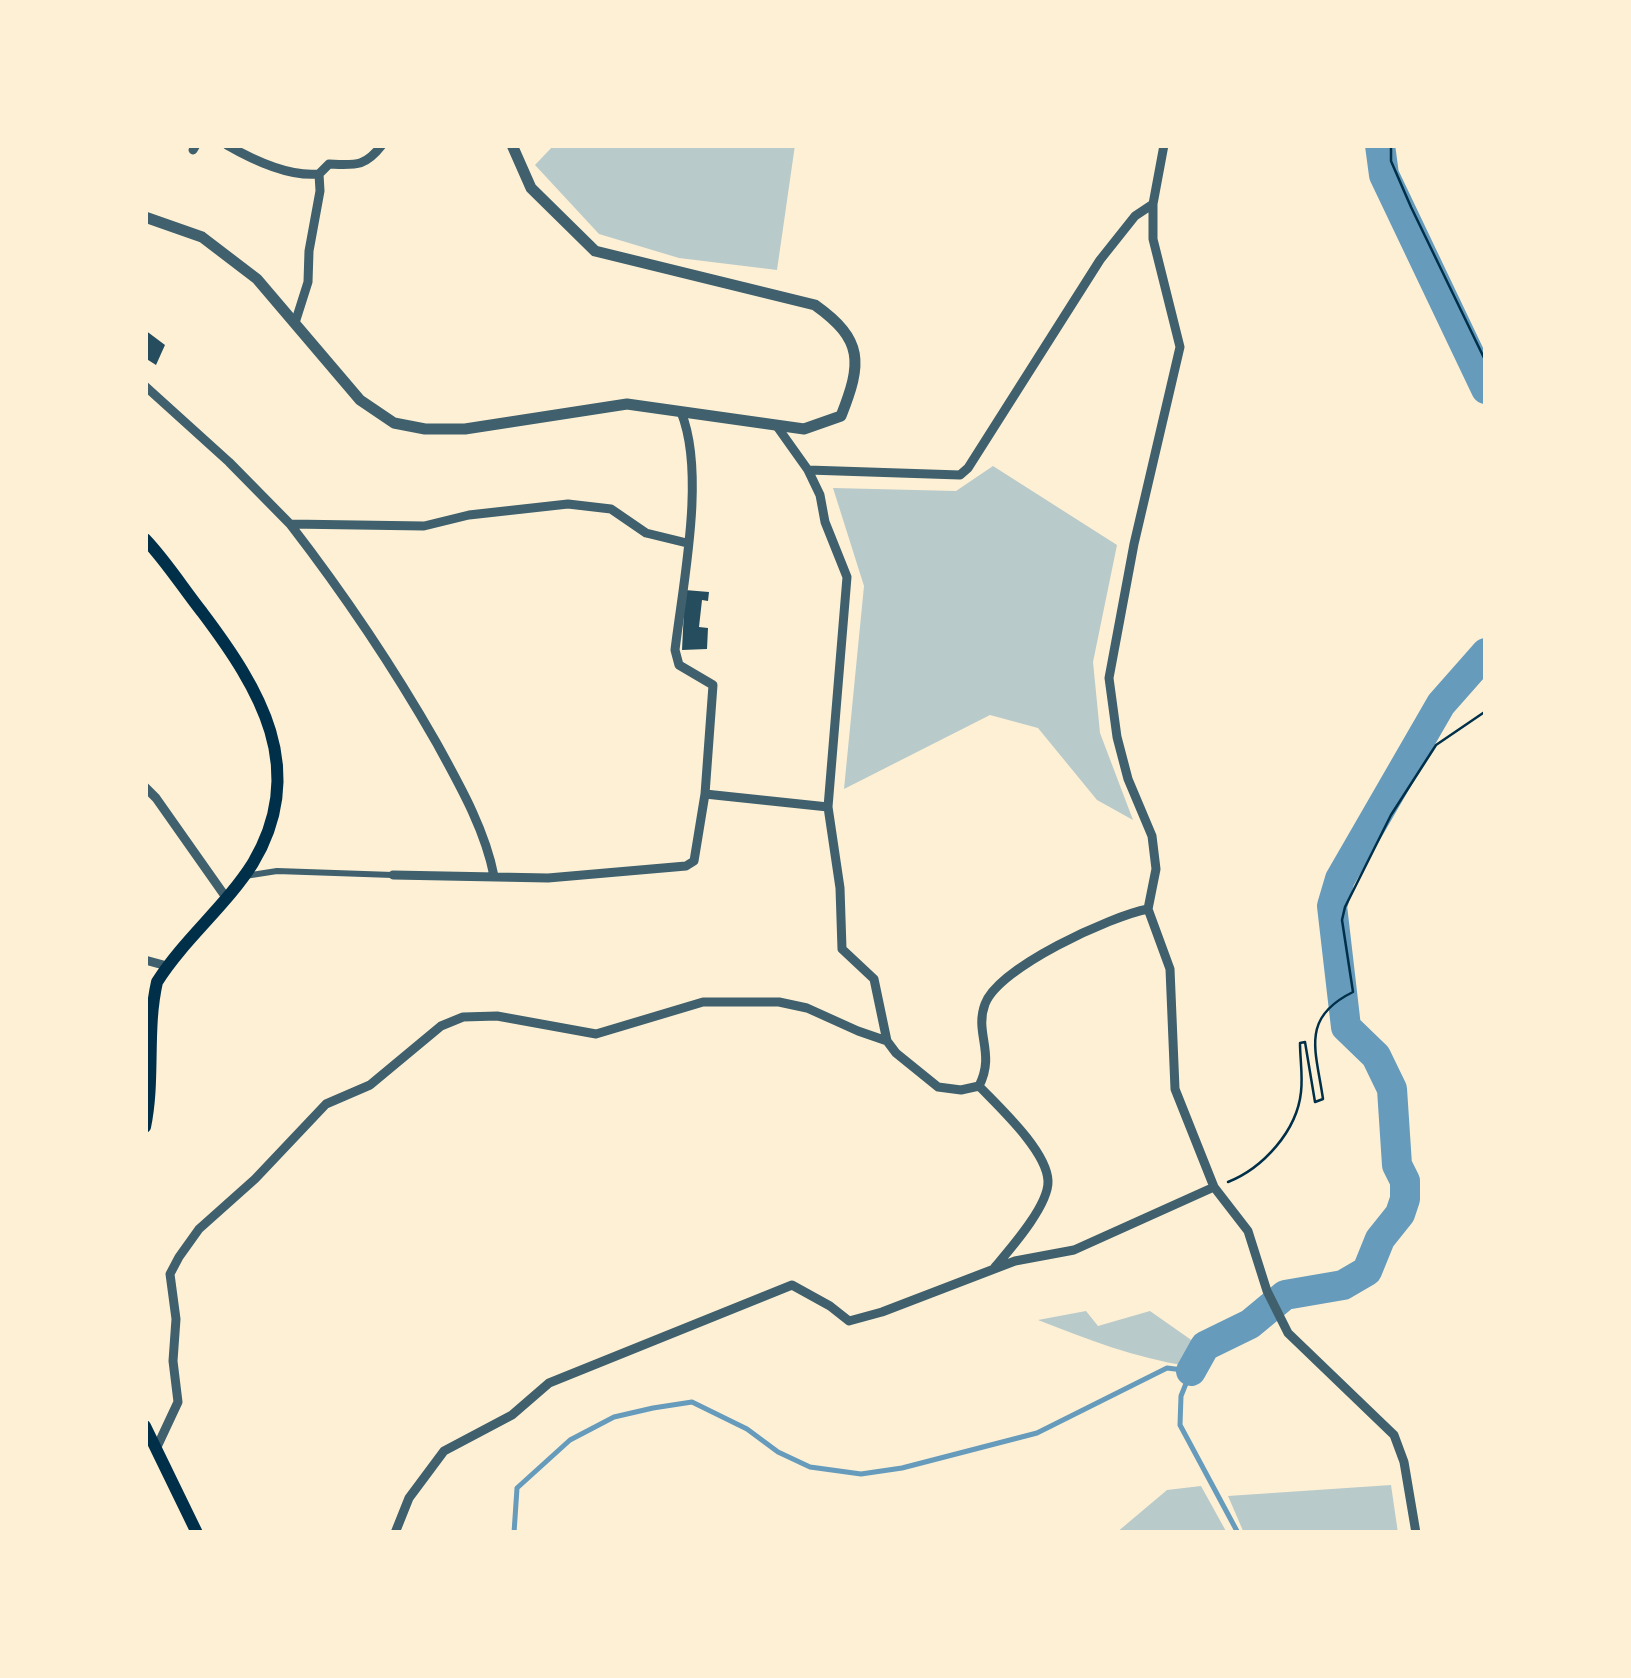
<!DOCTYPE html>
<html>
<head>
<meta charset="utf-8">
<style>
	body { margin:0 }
	#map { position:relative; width:1631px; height:1678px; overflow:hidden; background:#fdf0d5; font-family:Rubik,sans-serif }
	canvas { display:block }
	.frame { position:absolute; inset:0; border:148px solid #fdf0d5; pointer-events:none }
</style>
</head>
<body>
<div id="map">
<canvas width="1631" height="1678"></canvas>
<div class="frame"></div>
</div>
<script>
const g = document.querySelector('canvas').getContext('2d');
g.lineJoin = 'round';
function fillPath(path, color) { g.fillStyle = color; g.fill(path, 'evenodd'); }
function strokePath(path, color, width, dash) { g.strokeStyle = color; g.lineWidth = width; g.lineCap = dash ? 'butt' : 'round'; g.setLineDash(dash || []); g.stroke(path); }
const green = new Path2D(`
	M554,145H795L777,270L679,258L599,234L535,165Z
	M993,466L1117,545L1093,662L1100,733L1133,820L1097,800L1038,728L990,715L844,789L864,586L833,488L956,491Z
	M1086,1311L1098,1326L1150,1311L1197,1344L1187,1366C1136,1358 1086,1339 1038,1320Z
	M1391,1485L1398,1533H1244L1228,1496Z
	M1201,1486L1227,1533H1116L1167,1490Z`);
const stream = new Path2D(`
	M514,1533L517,1488L570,1440L614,1417L653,1408L692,1402L747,1429L778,1452L810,1467L861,1474L902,1468L1037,1433L1167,1368L1191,1371L1181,1396L1180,1425L1238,1533`);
const river = new Path2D(`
	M1380,145L1384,175L1486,389
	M1191,1371L1205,1346L1250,1324L1285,1295L1343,1285L1367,1271L1380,1239L1400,1214L1405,1199V1181L1397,1165L1392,1089L1376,1056L1346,1027L1332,906L1340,879L1441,704L1486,653`);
const building = new Path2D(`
	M145,330L165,345L156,365L145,358Z
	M685,590L709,592L708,601L702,600L699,627L708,628L707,649L682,650Z`);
const path = new Path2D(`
	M1391,145V161L1411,207L1486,362
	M1228,1182C1263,1168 1297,1131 1301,1092C1303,1076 1300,1059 1300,1043L1305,1042L1315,1102L1323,1099C1316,1050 1300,1018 1353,992L1342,920L1345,907L1391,815L1436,745L1486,711`);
const pedestrian = new Path2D(`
	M245,876L277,871L393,875`);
const minor = new Path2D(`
	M227,145C253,160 289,177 319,174
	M1164,145L1153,204V239L1180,347L1134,544L1109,678L1117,737L1128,779L1152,836L1156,869L1148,909L1170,969L1175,1089L1214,1187L1248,1231L1267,1291L1288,1333L1394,1435L1404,1462L1416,1533
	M193,150L196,145
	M319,174L329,164C356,165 365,167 382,145
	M295,323L308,282L309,251L320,191L319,174
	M145,386L229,462L290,524L424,526L469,515L568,504L611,509L646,533L687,543
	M776,425L808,470L960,475L968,468L1100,260L1135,216L1153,204
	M808,470L820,495L825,522L847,577L828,807L840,888L842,949L874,979L887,1041L896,1053L938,1087L961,1090L979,1086C996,1053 974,1033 985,1004C999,967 1111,916 1148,909
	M290,524C344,594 392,665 436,742C459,784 485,829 494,876
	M145,787L156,798L225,896
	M705,794L828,807
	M393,875L548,878L686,866L694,861L705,794L713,685L679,665L675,650C683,583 706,473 681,412
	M145,960L167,966
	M979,1086C999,1107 1047,1151 1048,1181C1049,1205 1011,1248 995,1267
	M156,1449L178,1402L173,1361L176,1319L170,1274L179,1257L199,1229L255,1179L326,1104L370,1085L441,1026L463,1017L497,1016L596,1034L703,1002H779L807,1008L858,1031L887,1041
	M395,1533L409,1498L444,1451L512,1415L549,1383L792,1285L830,1306L849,1321L882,1312L1015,1261L1074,1250L1214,1187`);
const tertiary = new Path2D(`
	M145,217L202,237L257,279L360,400L394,423L425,429H465L627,404L804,429L841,416C862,363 864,340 815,305L595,251L531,188L512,145`);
const secondary = new Path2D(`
	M145,539C166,561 183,588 202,612C260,689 309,769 253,863C226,906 184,939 157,982C146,1030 155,1079 145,1127
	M145,1426L197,1533`);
fillPath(green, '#b9caca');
strokePath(stream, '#669bbc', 5);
strokePath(river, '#669bbc', 30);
fillPath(building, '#264d5e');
strokePath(path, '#003049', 2.5);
strokePath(pedestrian, '#3f606c', 6);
strokePath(minor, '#3f606c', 9);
strokePath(tertiary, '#3f606c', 11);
strokePath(secondary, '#003049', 12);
</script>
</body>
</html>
